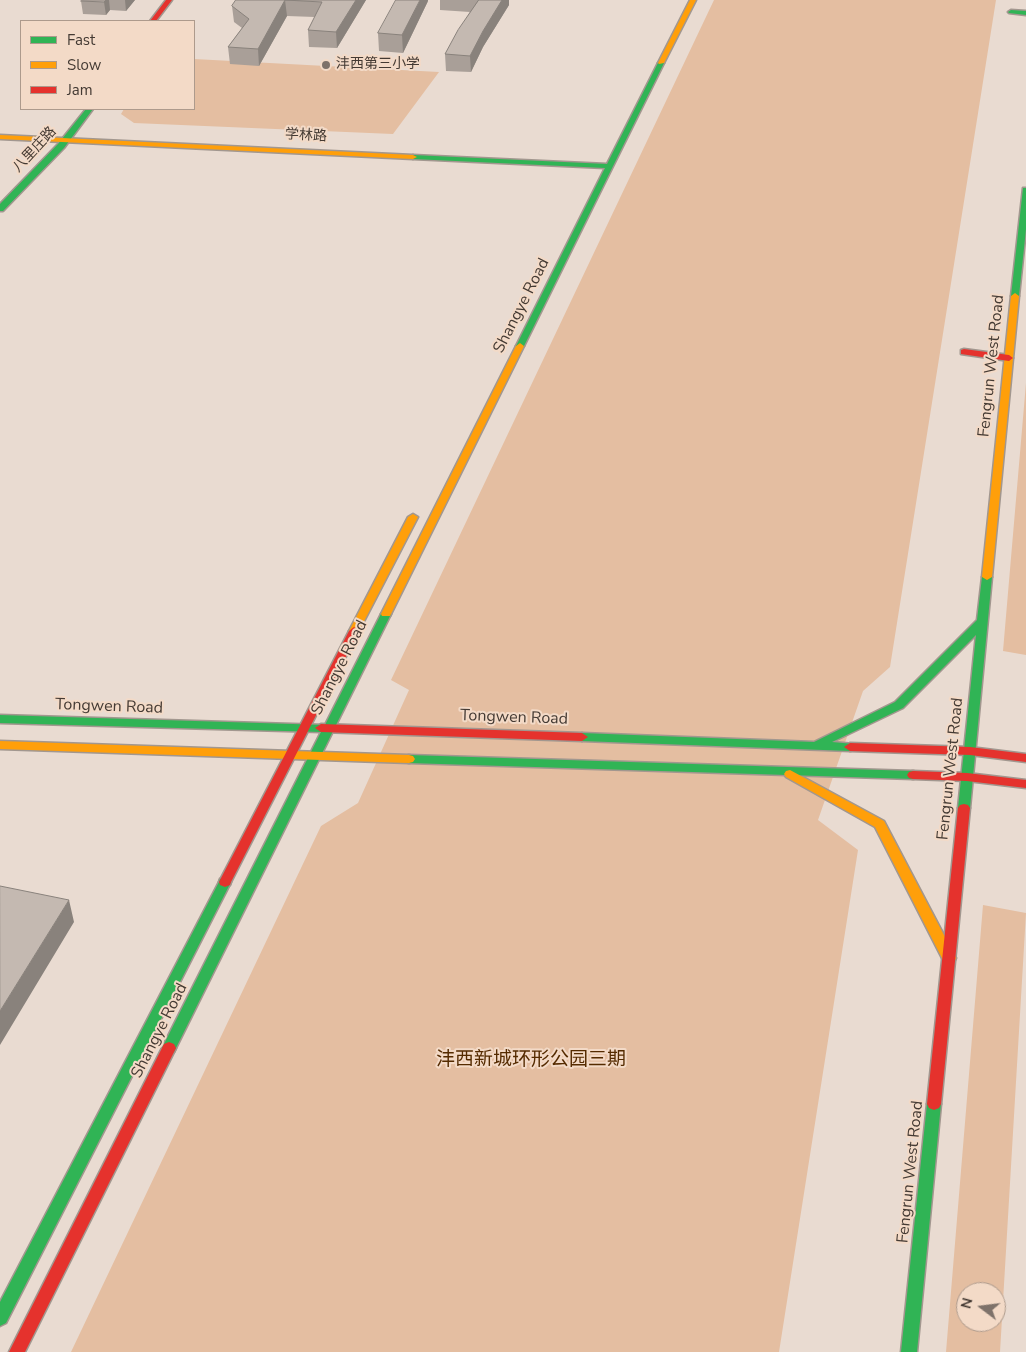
<!DOCTYPE html>
<html>
<head>
<meta charset="utf-8">
<style>
	body { margin:0 }
	#map { position:relative; width:1026px; height:1352px; overflow:hidden; background:#e9dbd1; font-family:"Nunito Sans",sans-serif }
	canvas { display:block }
	.legend { position:absolute; left:20px; top:20px; width:175px; height:90px; box-sizing:border-box; background:#f3dac7; border:1px solid #ad9a8c; margin:0; padding:6px 9px; list-style:none; font-size:15px; color:#443a33 }
	.legend li { display:flex; align-items:center; gap:10px; height:25px }
	.legend b { width:25px; border:1px solid #ad9a8c }
	.north { position:absolute; left:956px; top:1282px; width:50px; height:50px; box-sizing:border-box; background:#f3dac7; border:1px solid #ad9a8c; border-radius:50%; rotate:285deg; font-size:14px; font-weight:700; line-height:20px; text-align:center; color:#443a33 }
	.north::after { content:''; display:block; margin:auto; width:18px; height:22px; background:#7e726a; clip-path:polygon(50% 0,100% 100%,50% 72%,0 100%) }
</style>
</head>
<body>
<div id="map">
<canvas width="1026" height="1352"></canvas>
<ul class="legend">
<li><b style="height:6px;background:#30b455"></b>Fast</li>
<li><b style="height:6px;background:#ff9f0a"></b>Slow</li>
<li><b style="height:6px;background:#e5322d"></b>Jam</li>
</ul>
<div class="north">N</div>
</div>
<script>
const g = document.querySelector('canvas').getContext('2d');
g.lineJoin = 'round';
function fillPath(path, color) { g.fillStyle = color; g.fill(path, 'evenodd'); }
function strokePath(path, color, width, dash) { g.strokeStyle = color; g.lineWidth = width; g.lineCap = dash ? 'butt' : 'round'; g.setLineDash(dash || []); g.stroke(path); }
function write(font, color, halo, rows, align = 'center') {
  g.font = font + ' "Nunito Sans","Noto Sans SC",sans-serif'; g.lineWidth = 4; g.setLineDash([]); g.textBaseline = 'middle'; g.strokeStyle = halo; g.fillStyle = color; for (const [text, x, y, turn = 0] of rows) {
    g.save(); g.translate(x, y); g.rotate((+turn || 0) * Math.PI / 180); g.textAlign = isNaN(turn) ? turn : align; if (halo) g.strokeText(text, 0, 0); g.fillText(text, 0, 0); g.restore();
  }
}
const green = new Path2D(`
	M714,0H996L890,667L863,691L818,820L858,850L779,1352H71L321,826L358,803L409,690L391,680Z
	M194,59L439,72L393,134L134,123L121,114L124,109H194Z
	M1026,383V655L1003,651Z
	M983,905L1026,913L1000,1352H946ZM966,1292H996V1322H966Z`);
const fast = new Path2D(`
	M1011,10L1026,11V15L1009,13L1008,12Z
	M661,61L664,63L524,346L520,349L517,348L516,346L605,168L413,159L409,157L413,155L607,164L658,63Z
	M86,109H93L64,148L3,211H0V204L58,144Z
	M1023,188H1026V229L1019,296L1015,299L1011,296Z
	M987,574L992,577L970,808L968,811H960L958,808L976,635L903,708L832,742L854,744L856,747L854,750L850,751L582,741L576,737L582,733L814,742L895,702L977,620L982,577Z
	M386,611L391,614L174,1052L169,1054L164,1052L162,1048L321,732L0,723V715L325,725L381,614Z
	M409,755L913,771L917,772L919,775L917,778L913,779L409,763L405,762L403,759L405,756Z
	M225,877L230,879L231,882L6,1323L0,1326V1302L219,882L220,879Z
	M934,1098L939,1100L941,1104L917,1352H901L927,1104L929,1100Z`);
const slow = new Path2D(`
	M690,0H696L664,63L659,64L658,63Z
	M0,135L413,155L417,157L413,159L0,139Z
	M1015,293L1019,296L992,577L987,580L982,577L1011,296Z
	M520,343L524,346L391,614L390,616H382L381,614L516,346Z
	M413,514L418,517L359,631L358,634H350L349,631L408,517Z
	M0,741L409,755L413,756L415,759L413,762L409,763L0,749Z
	M790,770L884,821L956,958L954,962L949,963L944,962L875,827L786,777L784,774L786,771Z`);
const jam = new Path2D(`
	M166,0H172L156,21H150Z
	M964,349L1009,355L1013,358L1009,361L961,354V350Z
	M354,627L359,631L231,882L230,885L225,887L220,885L219,882L349,631Z
	M321,724L582,733L588,737L582,741L321,732L315,728Z
	M850,743L970,747L1026,754V762L970,755L850,751L844,747Z
	M913,771L967,773L1026,780V788L967,781L913,779L909,778L907,775L909,772Z
	M964,804L968,805L970,808L941,1104L939,1108L934,1110L929,1108L927,1104L958,808L960,805Z
	M169,1042L174,1044L176,1048L25,1352H9L164,1044Z`);
const wall = new Path2D(`
	M82,0H135L126,11L110,10L106,15L83,14L81,1Z
	M236,0H366L337,48L309,47L308,30L315,17L287,16L259,66L230,64L228,47L242,28L234,22L232,6Z
	M440,0H509V5L483,47L471,72L446,71L445,54L470,12L440,10Z
	M428,1L403,53L379,51L378,33Z`);
const shadedWall = new Path2D(`
	M106,0H109L110,10L106,15L104,2Z
	M125,0H135L126,11Z
	M285,0L287,16L259,66L258,49Z
	M356,0H366L337,48L336,32Z
	M420,0H428V1L403,53L402,35Z
	M502,0H509V5L483,47L471,72L470,56L483,31Z
	M69,900L74,922L0,1045V1011Z`);
const building = new Path2D(`
	M82,0H106L104,2L81,1Z
	M236,0H356L336,32L308,30L322,2L285,0L258,49L228,47L249,19L232,6Z
	M396,0H420L402,35L378,33Z
	M479,0H502L483,31L470,56L445,54L458,30Z
	M0,886L69,900L0,1011Z`);
const markers = [
	[326,65,5,"#7e726a"]
];
const farPoinames = [
	["沣西第三小学",336,65]
];
const farStreetnames = [
	["学林路",306,136,3],
	["八里庄路",35,150,-47]
];
const streetNames = [
	["Shangye Road",522,306,-63],
	["Fengrun West Road",992,366,-84],
	["Shangye Road",340,668,-63],
	["Tongwen Road",109,707,2],
	["Tongwen Road",514,718,2],
	["Fengrun West Road",951,769,-84],
	["Shangye Road",160,1031,-63],
	["Fengrun West Road",911,1172,-84]
];
const nearParknames = [
	["沣西新城环形公园三期",531,1060]
];
fillPath(green, '#e4bea1');
strokePath(fast, '#a2978f', 3);
strokePath(slow, '#a2978f', 3);
strokePath(jam, '#a2978f', 3);
fillPath(fast, '#30b455');
fillPath(slow, '#ff9f0a');
fillPath(jam, '#e5322d');
fillPath(wall, '#a99f98');
fillPath(shadedWall, '#89827c');
fillPath(building, '#c4b9b1');
strokePath(building, '#89827c', 1);
for (const [x, y, r, color] of markers) { const dot = new Path2D(); dot.arc(x, y, r, 0, 2 * Math.PI); g.fillStyle = color; g.fill(dot); strokePath(dot, '#f3dac7', 2); }
write('14px', '#443a33', '#f3dac7', farPoinames, 'left');
write('14px', '#443a33', '#f3dac7', farStreetnames);
write('16px', '#443a33', '#f3dac7', streetNames);
write('19px', '#552b00', '#f3dac7', nearParknames);
</script>
</body>
</html>
